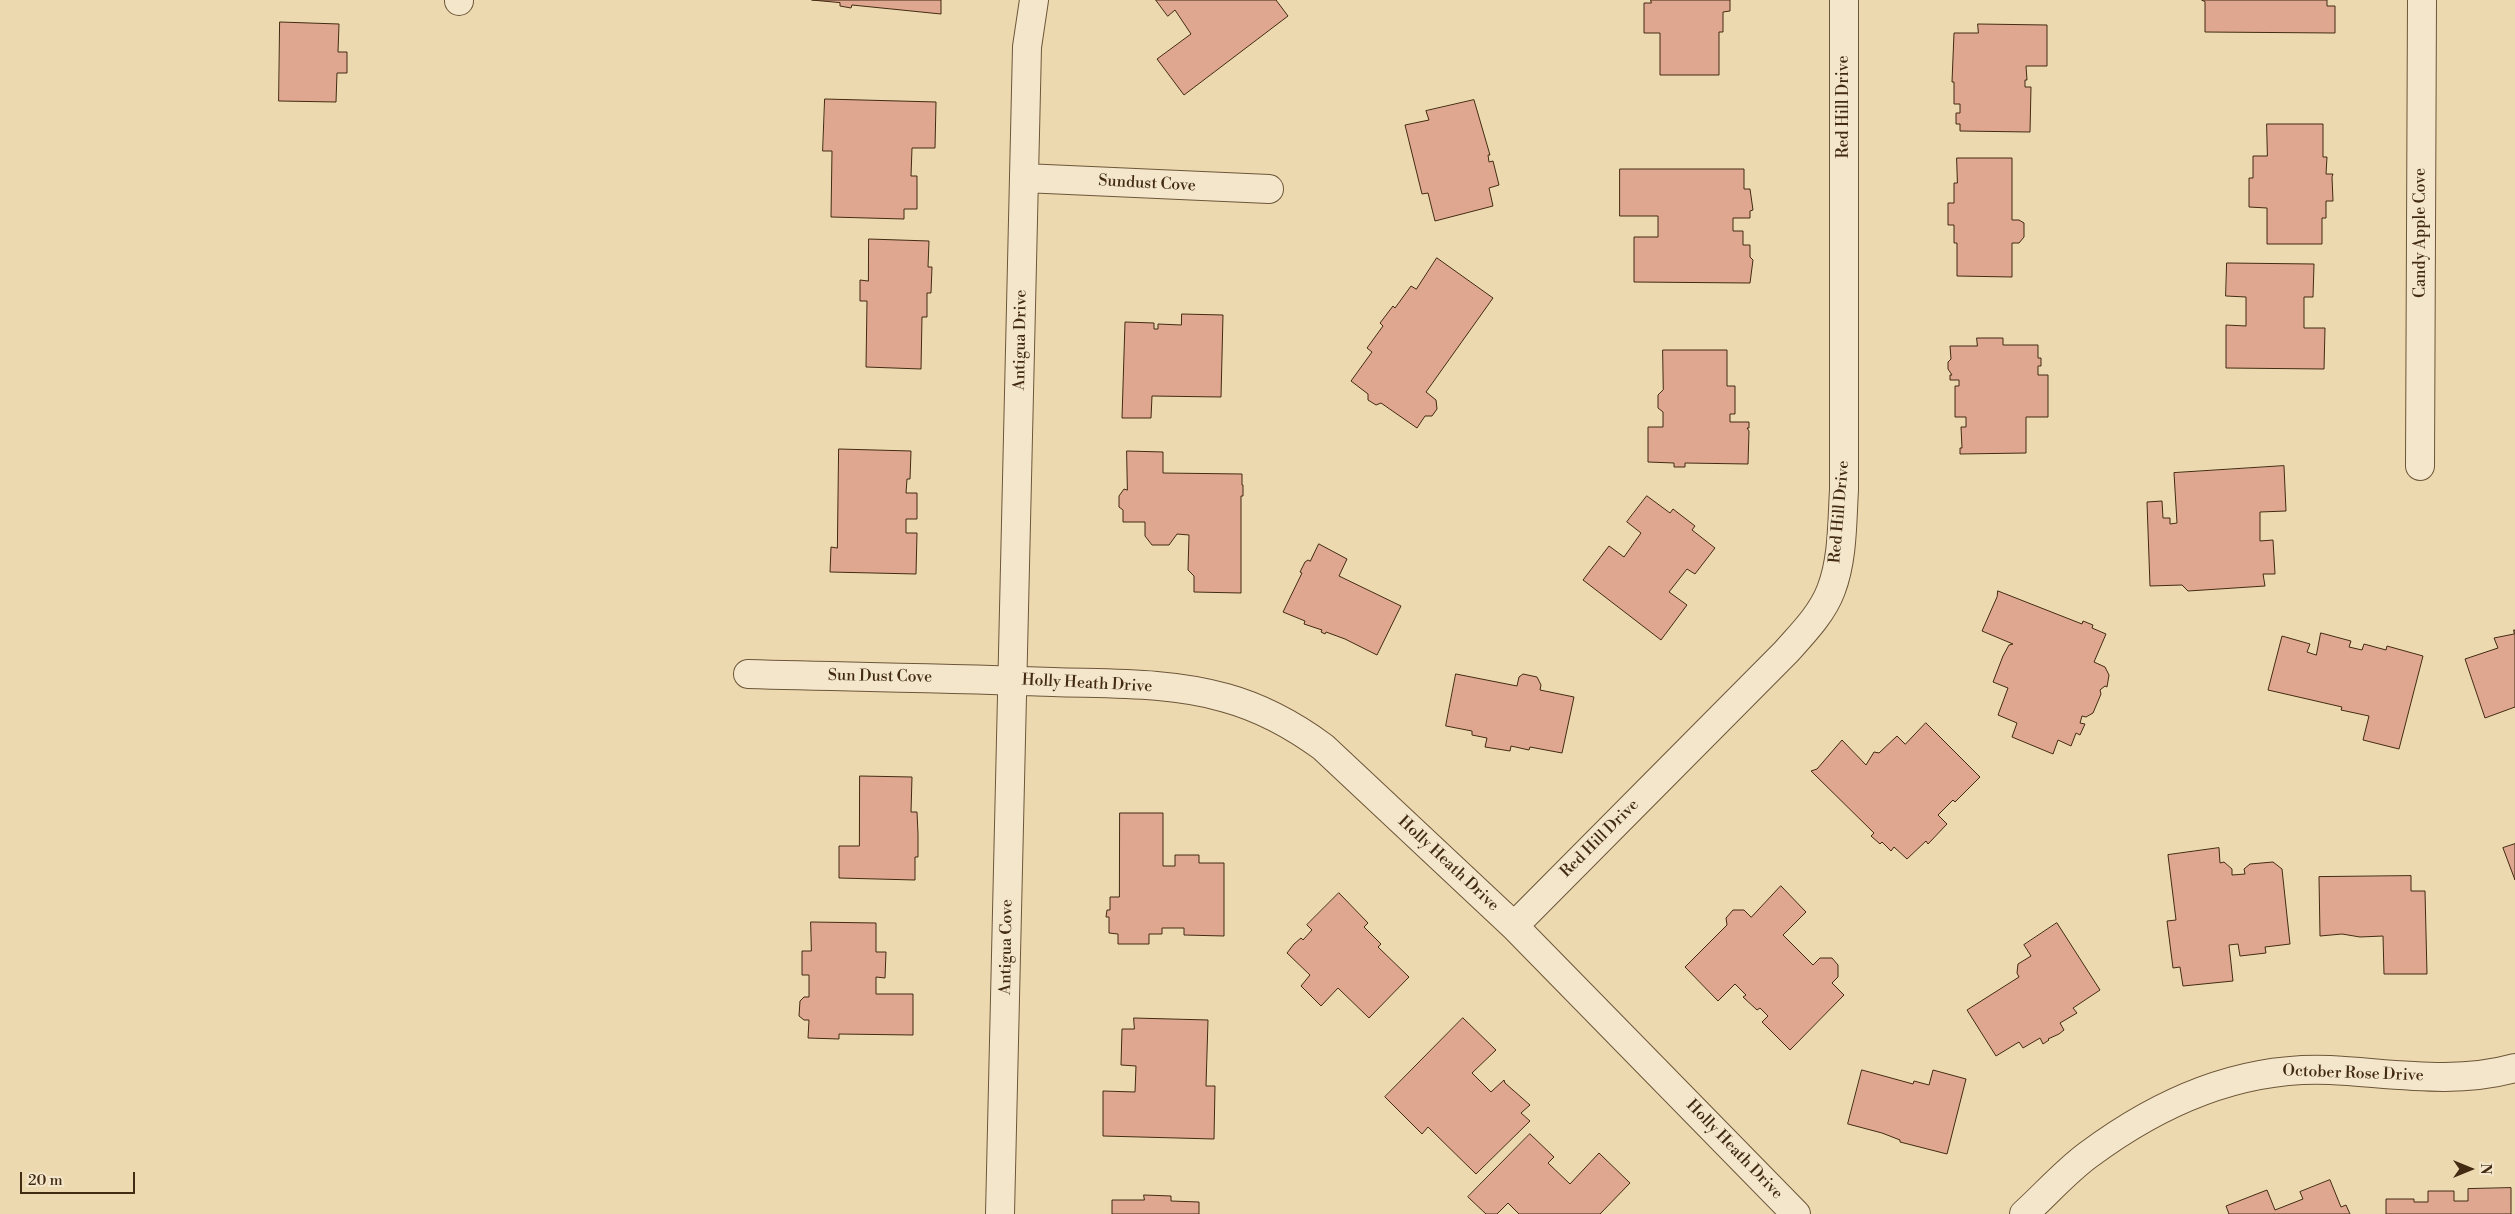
<!DOCTYPE html>
<html>
<head>
<meta charset="utf-8">
<style>
	body { margin:0 }
	#map { position:relative; width:2515px; height:1214px; overflow:hidden; background:#edd9af; font-family:"Libre Bodoni",serif }
	canvas { display:block }
	.north { position:absolute; left:2445px; top:1144px; width:50px; height:50px; -webkit-text-stroke:4px #f3e6cb; paint-order:stroke; rotate:90deg; font-size:14px; font-weight:700; line-height:20px; text-align:center; color:#422b12 }
	.north::after { content:''; display:block; margin:auto; width:18px; height:22px; background:#422b12; clip-path:polygon(50% 0,100% 100%,50% 72%,0 100%) }
	.scale { position:absolute; left:20px; top:1172px; width:115px; height:22px; box-sizing:border-box; border:2px solid #422b12; border-top:0; padding-left:6px; font-size:15px; line-height:18px; white-space:nowrap; color:#422b12; -webkit-text-stroke:4px #f3e6cb; paint-order:stroke }
</style>
</head>
<body>
<div id="map">
<canvas width="2515" height="1214"></canvas>
<div class="north">N</div>
<div class="scale">20 m</div>
</div>
<script>
const g = document.querySelector('canvas').getContext('2d');
g.lineJoin = 'round';
function fillPath(path, color) { g.fillStyle = color; g.fill(path, 'evenodd'); }
function strokePath(path, color, width, dash) { g.strokeStyle = color; g.lineWidth = width; g.lineCap = dash ? 'butt' : 'round'; g.setLineDash(dash || []); g.stroke(path); }
function write(font, color, halo, rows, align = 'center') {
  g.font = font + ' "Libre Bodoni",serif'; g.lineWidth = 4; g.setLineDash([]); g.textBaseline = 'middle'; g.strokeStyle = halo; g.fillStyle = color; for (const [text, x, y, turn = 0] of rows) {
    g.save(); g.translate(x, y); g.rotate((+turn || 0) * Math.PI / 180); g.textAlign = isNaN(turn) ? turn : align; if (halo) g.strokeText(text, 0, 0); g.fillText(text, 0, 0); g.restore();
  }
}
const building = new Path2D(`
	M812,0H941V14L852,5L851,8L840,6V3Z
	M1156,0H1276L1288,16L1184,95L1157,59L1191,34L1175,10L1168,16Z
	M1651,0H1730V11L1723,12V32H1719V75H1660V33H1644V3H1651Z
	M2202,0H2327V6H2335V33L2205,32V2Z
	M280,22L339,24L338,52H347V73H337L336,102L279,101Z
	M1978,24L2047,25V66H2026L2027,80H2025V87H2031L2030,132L1960,131V124H1956V113H1960V104H1954V82H1952L1954,33H1978Z
	M825,99L936,102L935,148H912L911,176H917V209H904V219L831,217L832,151H823Z
	M1474,100L1490,155H1488L1489,162L1493,161L1499,185L1489,188L1493,206L1435,221L1428,193L1422,194L1405,125L1429,120L1426,111Z
	M2267,124H2323V157H2327L2326,174H2333L2332,177L2333,201H2326V218H2322V244H2267V208L2249,207V178H2253V156H2267Z
	M1957,158H2012V220H2019L2024,223V237L2019,243H2012V277L1957,276V243H1954V225H1948V203H1954V183H1957Z
	M1620,169H1744V189H1750L1753,210L1750,211V218H1733V231H1743V245H1750V257L1753,260L1750,283L1634,282V237H1658V216H1620Z
	M869,239L929,241L928,267H932L931,293H927V317H922L921,369L866,367L867,301H860V280L868,281Z
	M1437,258L1493,298L1426,392L1436,400L1437,409L1432,416H1425L1417,428L1381,403L1376,405L1368,400V394L1351,381L1372,352L1367,348L1383,326L1380,323L1393,306L1395,308L1411,286L1416,289Z
	M2227,263L2314,264L2313,297H2304V328H2325L2324,369L2226,368V325L2246,326V297L2226,296Z
	M1182,314L1223,315L1221,397L1152,396L1151,418H1122L1125,322L1154,323V329H1158V324L1181,325Z
	M1977,338H2003V345H2038V358H2041V366H2038V375H2048V417H2026V453L1960,454V448H1962L1961,427H1966V417H1955V386H1959V380H1950V375H1952L1948,369V362L1951,359L1950,346H1977Z
	M1663,350H1727V386H1735V414H1730V422H1749V428H1747L1749,431L1748,464L1685,463V467H1674V463L1648,462V427H1663V412L1658,408V395L1663,390Z
	M839,449L911,451L910,479H907L906,493H917V519H906V533H917L916,574L830,572L831,547L837,548Z
	M1127,451L1163,452V473L1242,474V485H1243V496H1241V593L1194,592V576L1188,570L1189,535L1177,534L1169,545H1152L1145,536V522H1123V510L1119,507V496L1124,489L1127,490Z
	M2284,466L2286,511L2260,512V541L2273,540L2275,574H2263L2265,586L2188,591L2182,585L2150,586L2147,502L2162,501L2163,518H2170V524L2177,523L2174,473Z
	M1647,496L1670,513L1673,509L1695,526L1692,530L1715,548L1695,574L1687,569L1669,592L1687,605L1661,640L1583,580L1609,546L1624,557L1641,533L1627,522Z
	M1319,544L1347,559L1339,576L1401,606L1377,655L1345,639L1326,632L1325,634L1321,632L1322,630L1304,624L1305,621L1283,612L1302,573L1300,572L1305,562L1308,560L1310,561Z
	M1998,591L2082,624L2083,621L2093,625L2092,628L2106,634L2094,662L2105,667L2109,675L2107,687L2105,686L2100,690L2101,694L2093,713L2086,717L2082,716L2080,723L2085,724L2080,735L2076,733L2071,746L2058,740L2053,754L2012,737L2017,723L1998,715L2008,688L1993,682L2003,656L2009,645L2013,644L1982,631L1997,597Z
	M2514,630H2515V707L2485,718L2465,659L2498,648L2494,638L2514,634Z
	M2321,633L2351,641L2349,647L2362,650L2364,644L2386,650L2387,646L2423,656L2399,749L2363,740L2369,716L2341,710L2342,707L2268,690L2282,636L2310,644L2307,652L2316,655Z
	M1456,674L1517,686L1519,677L1523,674L1537,677L1541,685L1540,690L1574,697L1562,753L1530,747L1529,750L1511,746L1510,751L1485,747L1487,738L1472,735V731L1446,726Z
	M1926,723L1980,777L1955,802L1953,800L1938,815L1947,824L1928,844L1926,841L1907,859L1894,847L1891,851L1882,842L1880,844L1871,836L1874,833L1811,771L1817,769L1842,740L1866,765L1874,752L1879,753L1897,736L1905,744Z
	M860,776L912,777L911,812H917L918,834V857H915V880L839,878V846H859Z
	M1120,813H1163V866H1175V855H1199V863H1224V936L1184,935V928H1162V934H1149V944H1118V934L1109,933V917H1106L1107,910H1110V897H1119Z
	M2515,844V880L2503,848Z
	M2219,848L2220,863L2224,862L2232,869V875L2245,874L2244,869L2250,864L2273,862L2282,869L2290,944L2265,947L2266,953L2240,956L2238,944L2229,945L2233,981L2183,986L2180,967L2173,968L2167,921L2176,920L2168,855Z
	M2411,876V891H2425L2427,974H2384L2383,936L2360,937L2342,934L2320,936L2319,877Z
	M1781,886L1806,912L1783,935L1813,965L1820,958H1832L1838,965V977L1832,983L1844,995L1790,1050L1762,1022L1768,1016L1760,1008L1757,1010L1743,997L1746,995L1735,984L1718,1001L1685,967L1727,925L1726,918L1733,910H1744L1751,917Z
	M1339,893L1368,923L1364,927L1381,944L1378,947L1409,977L1369,1018L1338,988L1321,1006L1301,986L1310,975L1287,953L1294,944L1301,938L1303,940L1312,930L1307,925Z
	M811,922L876,923V952H886L885,978L876,977V994H913V1035L839,1034V1039L808,1038L809,1020H804L799,1016L800,1001L804,997H809V975H802V951H811Z
	M2057,923L2100,990L2073,1008L2077,1013L2060,1023L2064,1030L2059,1034L2048,1039L2049,1040L2043,1044L2040,1038L2023,1048L2019,1042L1996,1056L1967,1010L2019,977L2017,973L2018,964L2031,956L2024,945Z
	M1134,1018L1208,1020L1206,1086H1215L1214,1139L1103,1136V1091L1135,1092L1136,1066L1121,1065L1122,1029H1134Z
	M1463,1018L1496,1050L1472,1073L1491,1092L1504,1080L1505,1083L1530,1105L1521,1113L1530,1121L1476,1174L1428,1127L1422,1134L1385,1097Z
	M1862,1070L1913,1084L1914,1081L1929,1085L1933,1070L1966,1079L1947,1154L1900,1142V1140L1882,1133L1848,1124Z
	M1530,1134L1554,1157L1548,1163L1570,1184L1599,1153L1630,1183L1600,1214H1519L1508,1203L1497,1214H1486L1468,1197Z
	M2330,1180L2341,1207L2346,1205L2350,1214H2229L2226,1206L2267,1190L2275,1210L2303,1199L2300,1192Z
	M2511,1188V1214H2386V1199H2414V1202H2428V1191H2454V1201H2468V1189Z
	M1144,1195L1171,1196V1201L1199,1202V1214H1112V1200H1144Z`);
const minor = new Path2D(`
	M459,0V1
	M1024,178L1269,189
	M2420,466L2422,0
	M748,674C850,677 952,678 1053,682C1110,684 1171,682 1226,698C1262,708 1293,725 1323,747L1514,926L1796,1214
	M1514,926L1786,652C1802,634 1822,614 1831,590C1843,559 1842,522 1844,490V0
	M1000,1214L1027,47L1034,0
	M2024,1214C2045,1195 2065,1172 2088,1155C2159,1102 2240,1066 2330,1070C2391,1073 2455,1085 2515,1068`);
const streetNames = [
	["Red Hill Drive",1844,107,-90],
	["Sundust Cove",1147,184,3],
	["Candy Apple Cove",2421,233,-90],
	["Antigua Drive",1021,340,-89],
	["Red Hill Drive",1840,512,-85],
	["Sun Dust Cove",880,677,1],
	["Holly Heath Drive",1087,684,3],
	["Red Hill Drive",1600,839,-45],
	["Holly Heath Drive",1448,864,43],
	["Antigua Cove",1007,947,-89],
	["October Rose Drive",2353,1074,2],
	["Holly Heath Drive",1734,1150,46]
];
fillPath(building, '#dfa790');
strokePath(building, '#422b12', 1);
strokePath(minor, '#6d5639', 30);
strokePath(minor, '#f3e6cb', 28);
write('16px', '#422b12', '#f3e6cb', streetNames);
</script>
</body>
</html>
